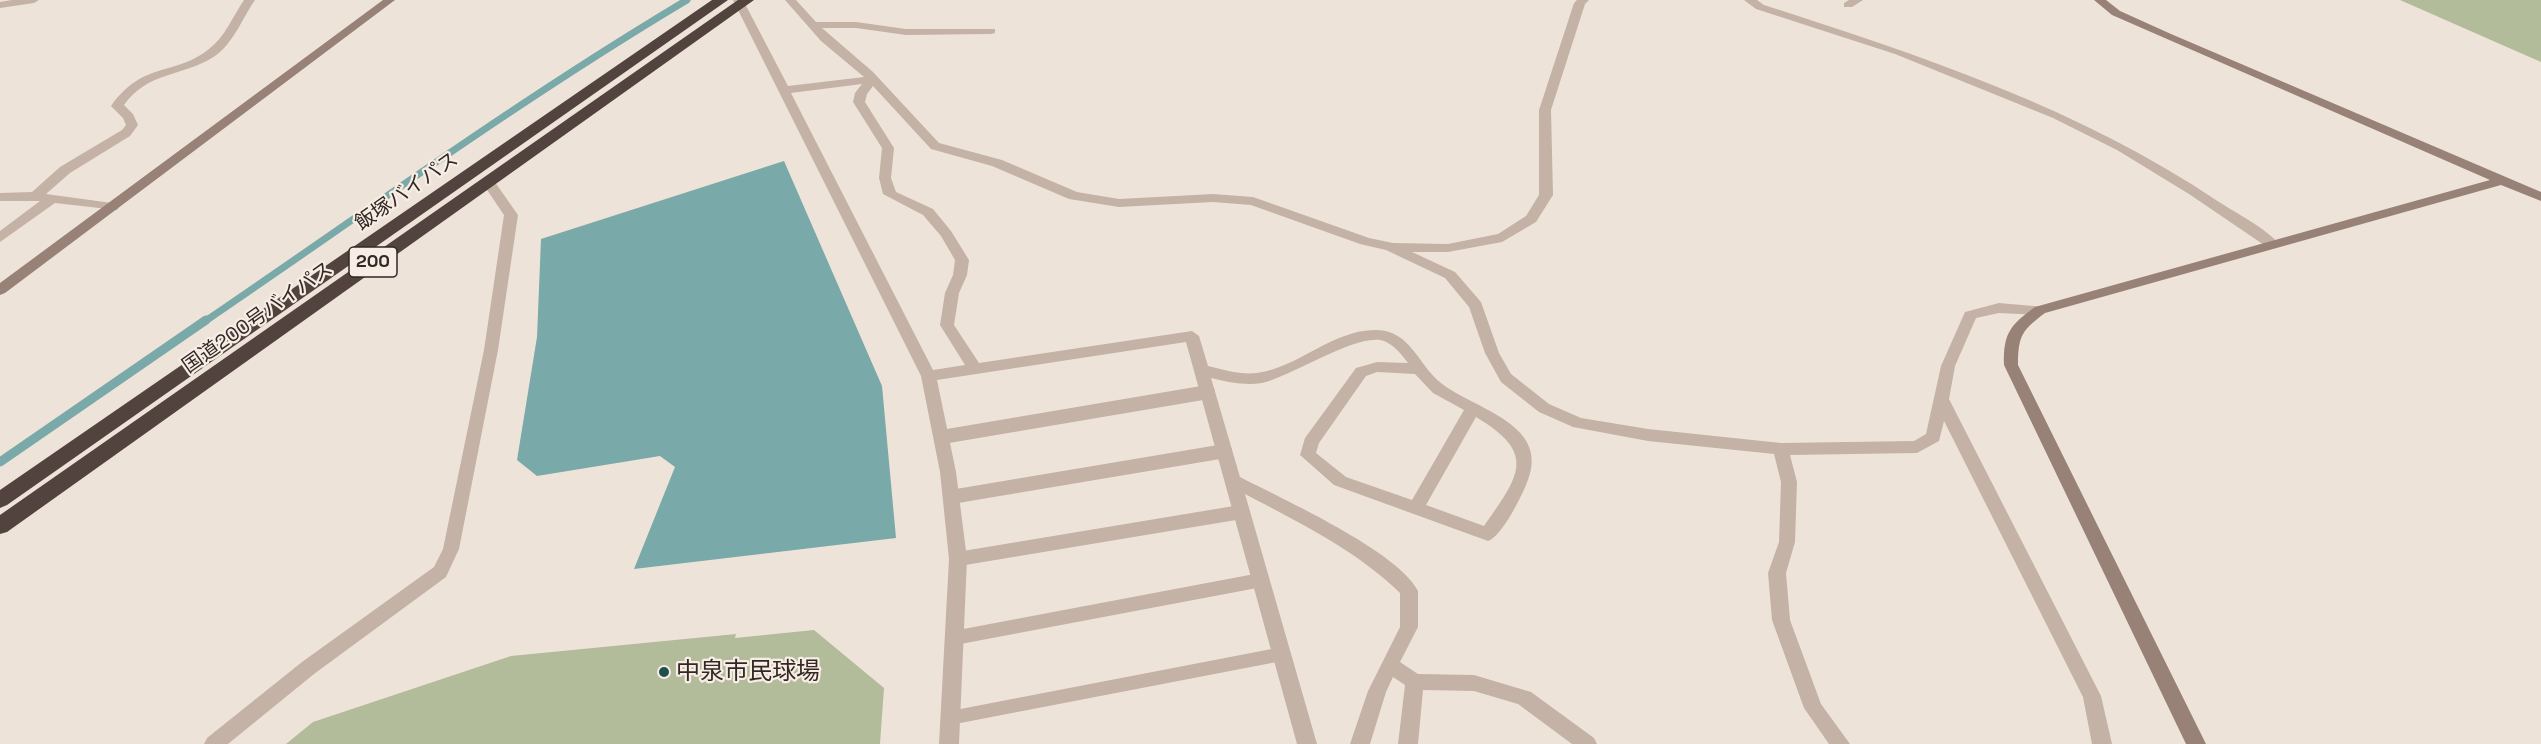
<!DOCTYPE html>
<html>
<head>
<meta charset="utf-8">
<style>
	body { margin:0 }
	canvas { display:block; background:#eee3d8 }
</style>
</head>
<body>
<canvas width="2541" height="744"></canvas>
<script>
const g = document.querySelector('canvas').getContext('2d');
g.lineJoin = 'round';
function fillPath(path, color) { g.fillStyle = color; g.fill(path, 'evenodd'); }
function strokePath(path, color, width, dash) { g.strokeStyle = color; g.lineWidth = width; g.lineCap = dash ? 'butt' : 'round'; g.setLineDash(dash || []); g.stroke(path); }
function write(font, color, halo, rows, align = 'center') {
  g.font = font + ' "Space Grotesk","Noto Sans JP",sans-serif'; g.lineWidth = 4.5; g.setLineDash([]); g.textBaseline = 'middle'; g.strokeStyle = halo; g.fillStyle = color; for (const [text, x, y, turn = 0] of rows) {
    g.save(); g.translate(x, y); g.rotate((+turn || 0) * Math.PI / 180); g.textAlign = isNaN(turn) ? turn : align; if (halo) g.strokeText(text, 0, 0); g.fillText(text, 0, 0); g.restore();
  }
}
const green = new Path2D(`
	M2400,0H2541V62Z
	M814,630L884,688L880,744H286L313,722L511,656L736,634L735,638Z`);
const water = new Path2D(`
	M784,161L882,386L896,538L634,569L675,467L660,456L537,476L517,460L537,337L541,239Z`);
const streamFar1 = new Path2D(`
	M204,322C364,213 521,99 687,0`);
const stream = new Path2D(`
	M0,462L206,320`);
const lane = new Path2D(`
	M942,437L1208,392
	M951,497L1225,451
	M958,559L1241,512
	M954,638L1261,580
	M950,718L1282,654`);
const street = new Path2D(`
	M12,0H39L34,3L0,8V2Z
	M244,0H255C243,17 233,44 215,56C183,77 148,71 124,105L133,114L138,125L130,136L70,173L46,194L112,203L119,207L117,210L55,203L0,242V231L40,201H0V193L32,192L60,167L122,130L126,125L123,118L111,106C144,60 174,77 209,49C225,37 233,16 244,0Z
	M733,0H743L788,86L864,77L821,41L785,0H796L816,22H856L906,29H995V33L991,34L906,35L856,28H822L873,72L939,143L1002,160L1077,192L1119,199L1213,194L1253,197L1369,238L1393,243L1448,244L1498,234L1526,216L1539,195V110L1574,3L1577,0H1589L1585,4L1551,110L1553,195L1536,222L1502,242L1448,252H1412L1455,272L1481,302L1499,353L1511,374L1549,404L1581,418L1648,429L1781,443L1914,441L1926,434L1941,366L1965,312L1999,303L2045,307L2047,310L2040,315L1999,313L1976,318L1955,366L1949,399L2101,696L2112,744H2092L2083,697L1944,421L1939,441L1917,453L1790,455L1797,482L1795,542L1786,573L1790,620L1821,704L1850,744H1829L1804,708L1772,620L1768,573L1779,542L1781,482L1774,454L1648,441L1573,427L1539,412L1501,382L1485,353L1469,307L1445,278L1386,250L1360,244L1251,205L1213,202L1119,207L1069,199L992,166L931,149L873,86L867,94L865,102L894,148L891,178L896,192L933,209L951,231L969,260L967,275L959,293L954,325L979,363L1192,331L1199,336L1208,366C1224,370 1241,375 1257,373C1300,367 1333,329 1377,330C1411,331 1418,365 1441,383C1475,410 1554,424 1526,485C1520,499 1502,536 1488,541L1334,485L1300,455L1305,438L1356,368L1377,362L1408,363C1402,355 1394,345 1384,341C1358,332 1293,376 1262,383C1245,386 1228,382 1211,378L1240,477C1282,499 1398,551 1418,591V627L1400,662L1418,674L1474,675L1531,692L1594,738L1597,744H1572L1518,704L1474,691L1423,690L1418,744H1398L1405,685L1393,677L1386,692L1370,744H1350L1368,691L1400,627V593C1356,550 1300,523 1245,494L1317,744H1297L1186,342L937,380L956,472L967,559L959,744H939L949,559L940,472L921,376ZM862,84L855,93L853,102L882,148L879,178L883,194L923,215L941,236L955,260L953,275L945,293L940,325L965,365L933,370L791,93ZM1377,372L1415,374L1433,393L1464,410L1412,500L1346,477L1316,453L1319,443L1366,376ZM1476,417C1538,454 1519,476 1484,526L1426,505Z
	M1744,0H1757L1764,5C1922,56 2080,108 2219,202C2236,213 2267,229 2279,244L2272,248L2267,247L2189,194L2117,150L2053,118L1895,54L1756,9Z
	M1849,0H1863L1852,7H1844V3Z
	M487,177L492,178L518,215L498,350L459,549L446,577L314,674L228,744H204L207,738L302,662L434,567L443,549L484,350L504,215L481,181Z`);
const secondary = new Path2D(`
	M383,0H395L5,293L0,295V283Z
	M2094,0H2106L2120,11L2171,34L2541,192V201L2501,185L2045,313C2022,330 2018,336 2018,365L2206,744H2186L2004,365C2003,334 2010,325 2035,307L2490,180L2112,15Z`);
const highway = new Path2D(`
	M712,0H728L7,505L0,508V490Z
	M738,0H754L7,532L0,534V515Z`);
const markers = [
	[664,672,6,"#1f4f50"]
];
const shields = [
	[373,262,48]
];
const shieldNames = [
	["200",373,262]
];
const streetNames = [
	["飯塚バイパス",407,192,-35],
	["国道200号バイパス",258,318,-35]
];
const nearPoinames = [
	["中泉市民球場",676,672]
];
fillPath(green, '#b2bc9a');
fillPath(water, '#7aa9a9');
strokePath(streamFar1, '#7aa9a9', 7);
strokePath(stream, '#7aa9a9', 9);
strokePath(lane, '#c5b2a6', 14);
fillPath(street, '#c5b2a6');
fillPath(secondary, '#988277');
fillPath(highway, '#52433e');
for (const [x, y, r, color] of markers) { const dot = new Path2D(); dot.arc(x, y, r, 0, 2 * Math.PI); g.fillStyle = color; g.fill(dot); strokePath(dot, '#f7ede4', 2); }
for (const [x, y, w] of shields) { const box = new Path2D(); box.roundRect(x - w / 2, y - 15, w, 30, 4.5); g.fillStyle = '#f7ede4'; g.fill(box); strokePath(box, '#322926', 1.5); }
write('bold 18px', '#322926', null, shieldNames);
write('20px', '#322926', '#f7ede4', streetNames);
write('24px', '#322926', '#f7ede4', nearPoinames, 'left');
</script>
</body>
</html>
